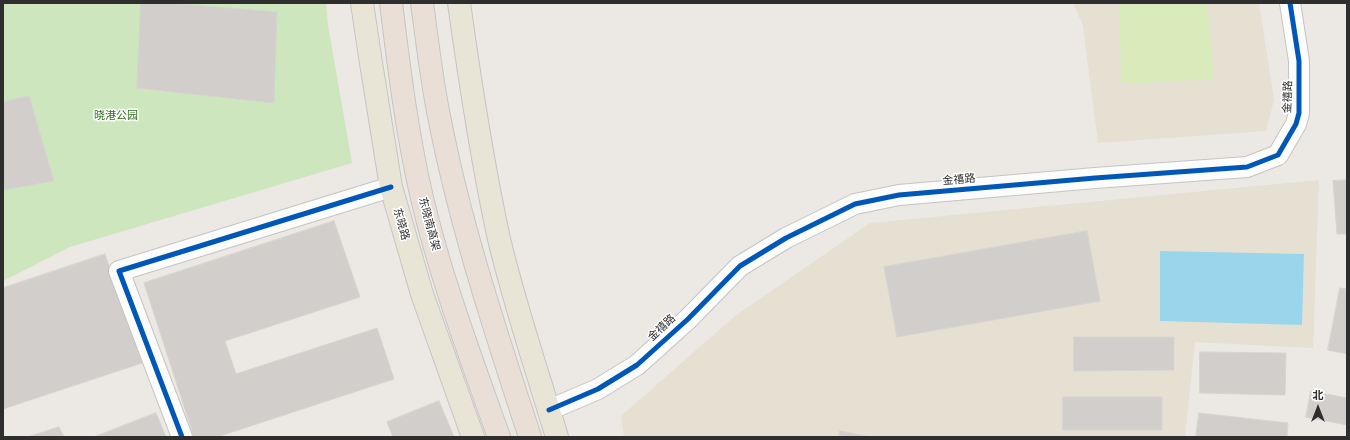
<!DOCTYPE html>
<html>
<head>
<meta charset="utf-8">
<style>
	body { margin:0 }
	#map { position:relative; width:1350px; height:440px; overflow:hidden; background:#ece8e4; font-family:"Fira Sans Condensed","Noto Sans SC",sans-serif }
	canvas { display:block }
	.frame { position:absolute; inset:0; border:4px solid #2e2e2e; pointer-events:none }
	.north { position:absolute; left:1298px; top:388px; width:40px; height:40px; -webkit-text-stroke:3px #fff; paint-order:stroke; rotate:0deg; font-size:11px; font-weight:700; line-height:16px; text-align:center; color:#2e2e2e }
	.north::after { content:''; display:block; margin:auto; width:14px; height:18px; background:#2e2e2e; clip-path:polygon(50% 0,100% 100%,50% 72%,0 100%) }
</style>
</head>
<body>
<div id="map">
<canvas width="1350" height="440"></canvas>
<div class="frame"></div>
<div class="north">北</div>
</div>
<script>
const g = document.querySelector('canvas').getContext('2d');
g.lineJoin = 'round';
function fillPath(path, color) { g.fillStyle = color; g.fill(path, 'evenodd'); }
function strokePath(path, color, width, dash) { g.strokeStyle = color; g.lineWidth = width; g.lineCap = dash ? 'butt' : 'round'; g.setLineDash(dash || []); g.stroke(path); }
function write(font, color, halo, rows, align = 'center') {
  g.font = font + ' "Fira Sans Condensed","Noto Sans SC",sans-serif'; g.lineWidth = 3; g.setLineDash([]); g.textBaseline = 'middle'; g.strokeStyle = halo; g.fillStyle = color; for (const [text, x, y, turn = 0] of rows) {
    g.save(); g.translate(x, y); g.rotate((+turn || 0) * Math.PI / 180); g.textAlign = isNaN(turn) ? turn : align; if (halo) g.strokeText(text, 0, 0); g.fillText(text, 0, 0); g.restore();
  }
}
const education = new Path2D(`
	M1073,3H1259L1274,100L1266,131L1098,143L1083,26Z
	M1319,180L1313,348L1195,342L1185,437H624L621,416L735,316L870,223Z`);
const green = new Path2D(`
	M3,3H326L328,25L352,163L70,247L3,281Z`);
const pitch = new Path2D(`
	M1119,3H1207L1214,79L1121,84Z`);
const water = new Path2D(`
	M1160,251L1304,254L1302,325L1160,321Z`);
const building = new Path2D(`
	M141,3H168L277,12L274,103L137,88Z
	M29,96L54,181L3,190V102Z
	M1347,180V234H1337L1333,181Z
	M334,221L360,297L225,341L236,374L377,328L394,379L217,437H194L144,283Z
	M1087,231L1100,301L897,337L884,267Z
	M105,254L142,363L3,409V288Z
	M1340,288L1347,289V354L1328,350Z
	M1074,337H1174V370L1074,371Z
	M1200,352L1286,353L1285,395L1200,393Z
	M1311,391L1347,398V425L1306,417Z
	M1063,397H1162V430H1063Z
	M439,401L454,437H393L387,422Z
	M156,413L166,437H94Z
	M1199,413L1288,423L1287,437H1196Z
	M59,427L64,437H28Z
	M840,431L871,437H839Z`);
const minor = new Path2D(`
	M549,410L598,389L637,365L688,319L740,266L786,238L855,204L899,195L1095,178L1247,167L1278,155L1296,124L1299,113V61L1290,3
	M182,437L119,271L391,187`);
const major = new Path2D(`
	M362,3L371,63L391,187L422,294L473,437
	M459,3C470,82 482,161 499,239C515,306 537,371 557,437`);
const highway = new Path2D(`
	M391,3C399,68 407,134 422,198C441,279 471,358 499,437
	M422,3C427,39 431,75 438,111C459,222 495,330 530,437`);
const cycleway = new Path2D(`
	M549,410L598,389L637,365L688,319L740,266L786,238L855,204L899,195L1095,178L1247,167L1278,155L1296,124L1299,113V61L1290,3
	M182,437L119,271L391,187`);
const streetNames = [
	["金禧路",1288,97,-88],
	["金禧路",959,180,-5],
	["东晓路",401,224,74],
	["东晓南高架",429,224,75],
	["金禧路",662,328,-43]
];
const parkNames = [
	["晓港公园",116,116]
];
fillPath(education, '#e6e0d3');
fillPath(green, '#cee6be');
fillPath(pitch, '#d9eabb');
fillPath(water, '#99d6ec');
fillPath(building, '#d1cecb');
strokePath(building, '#d7d4d0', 1);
strokePath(minor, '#c5c4c5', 22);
strokePath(major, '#c6c5c4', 24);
strokePath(highway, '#c6c5c4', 24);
strokePath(minor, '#fcfcfb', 20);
strokePath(major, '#e8e4d6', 22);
strokePath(highway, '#eadfd6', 22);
strokePath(cycleway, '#0057b8', 5);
write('11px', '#2e2e2e', '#fff', streetNames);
write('11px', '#2c6e1b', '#fff', parkNames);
</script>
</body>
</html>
